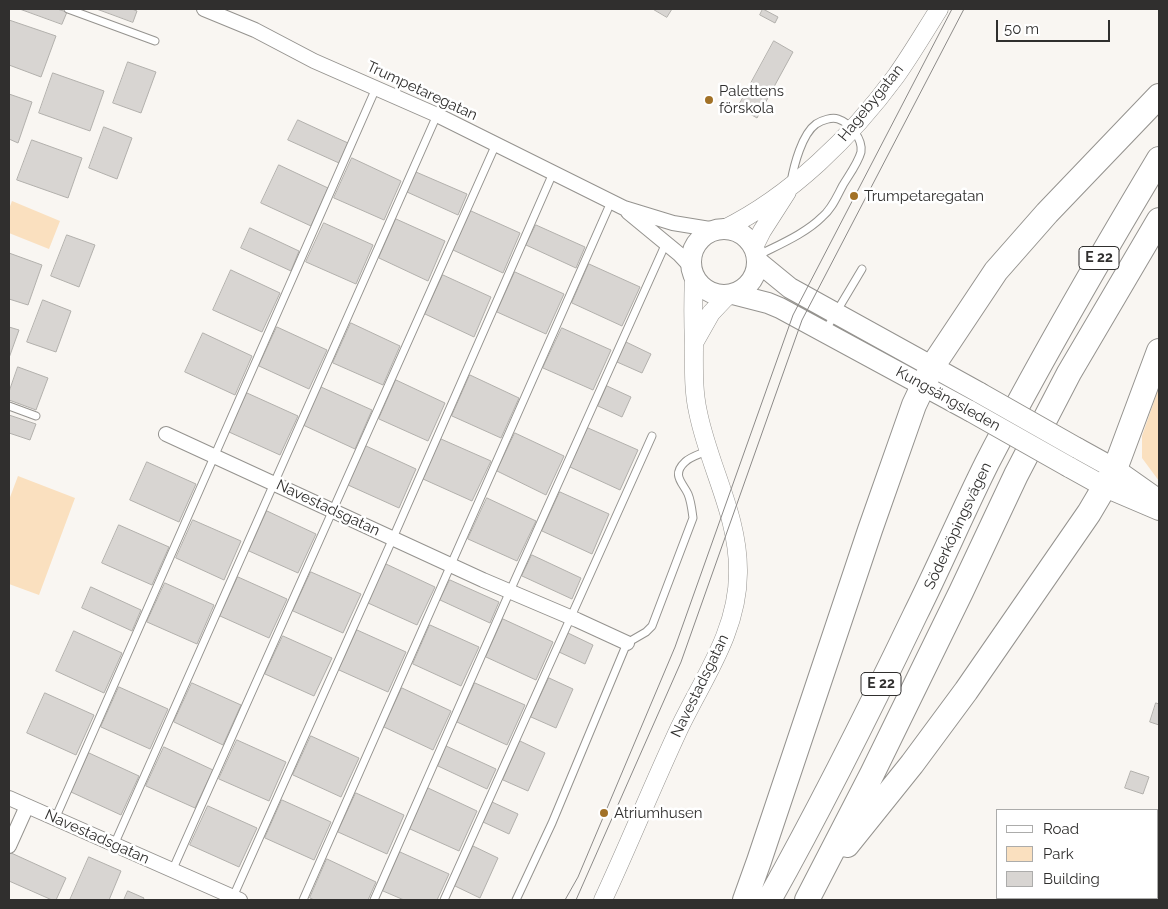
<!DOCTYPE html>
<html>
<head>
<meta charset="utf-8">
<style>
	body { margin:0 }
	#map { position:relative; width:1168px; height:909px; overflow:hidden; background:#f9f6f2; font-family:Raleway,sans-serif }
	canvas { display:block }
	.frame { position:absolute; inset:0; border:10px solid #302f2e; pointer-events:none }
	.legend { position:absolute; left:996px; top:809px; width:162px; height:90px; box-sizing:border-box; background:#fff; border:1px solid #acacab; margin:0; padding:6px 9px; list-style:none; font-size:15px; color:#302f2e }
	.legend li { display:flex; align-items:center; gap:10px; height:25px }
	.legend b { width:25px; border:1px solid #acacab }
	.scale { position:absolute; left:996px; top:20px; width:114px; height:22px; box-sizing:border-box; border:2px solid #302f2e; border-top:0; padding-left:6px; font-size:15px; line-height:18px; white-space:nowrap; color:#302f2e; -webkit-text-stroke:4px #fff; paint-order:stroke }
</style>
</head>
<body>
<div id="map">
<canvas width="1168" height="909"></canvas>
<div class="frame"></div>
<ul class="legend">
<li><b style="height:6px;background:#fff"></b>Road</li>
<li><b style="height:14px;background:#fae0bf"></b>Park</li>
<li><b style="height:14px;background:#d8d5d2"></b>Building</li>
</ul>
<div class="scale">50 m</div>
</div>
<script>
const g = document.querySelector('canvas').getContext('2d');
g.lineJoin = 'round';
function fillPath(path, color) { g.fillStyle = color; g.fill(path, 'evenodd'); }
function strokePath(path, color, width, dash) { g.strokeStyle = color; g.lineWidth = width; g.lineCap = dash ? 'butt' : 'round'; g.setLineDash(dash || []); g.stroke(path); }
function write(font, color, halo, rows, align = 'center') {
  g.font = font + ' Raleway,sans-serif'; g.lineWidth = 5; g.setLineDash([]); g.textBaseline = 'middle'; g.strokeStyle = halo; g.fillStyle = color; for (const [text, x, y, turn = 0] of rows) {
    g.save(); g.translate(x, y); g.rotate((+turn || 0) * Math.PI / 180); g.textAlign = isNaN(turn) ? turn : align; if (halo) g.strokeText(text, 0, 0); g.fillText(text, 0, 0); g.restore();
  }
}
const green = new Path2D(`
	M12,201L60,221L49,249L9,233V209Z
	M1159,387V481L1142,458V436Z
	M18,476L75,498L39,595L9,584V500Z`);
const building = new Path2D(`
	M20,9H57L67,12L62,24Z
	M97,9H132L137,11L133,22Z
	M653,9H672L667,17Z
	M763,9L778,17L775,23L760,15Z
	M9,20L56,36L41,77L9,65Z
	M774,41L793,52L757,118L738,107Z
	M128,62L156,72L141,113L113,103Z
	M53,73L104,91L90,131L39,113Z
	M9,94L32,102L18,143L9,139Z
	M298,120L348,143L339,163L288,140Z
	M104,127L132,138L117,179L89,168Z
	M32,140L82,158L68,198L17,180Z
	M352,158L401,181L384,220L334,198Z
	M279,165L328,188L311,226L261,203Z
	M416,172L467,194L458,215L407,192Z
	M471,211L520,233L503,273L453,250Z
	M396,219L445,241L428,281L379,258Z
	M324,223L373,245L356,284L306,262Z
	M536,225L585,247L576,268L526,245Z
	M250,228L299,251L291,271L241,248Z
	M67,235L95,245L79,287L51,276Z
	M9,253L42,265L28,305L9,299Z
	M589,264L640,287L622,326L572,303Z
	M231,270L280,293L262,332L213,310Z
	M515,272L564,294L546,334L497,312Z
	M443,275L491,297L474,337L425,314Z
	M43,300L71,311L56,352L27,342Z
	M351,323L400,346L383,385L333,363Z
	M9,327L19,330L9,358Z
	M277,327L327,350L309,389L259,366Z
	M562,328L611,350L593,390L543,368Z
	M203,333L252,356L235,395L185,372Z
	M626,342L651,354L642,373L617,362Z
	M18,367L48,378L36,410L9,400V392Z
	M470,375L519,398L501,438L452,416Z
	M396,380L445,403L428,441L379,419Z
	M607,386L631,397L622,417L598,406Z
	M321,387L372,410L355,449L303,425Z
	M247,393L298,416L280,455L229,432Z
	M9,415L36,424L30,440L9,433Z
	M588,428L638,450L620,490L570,467Z
	M515,433L564,456L546,495L497,471Z
	M441,439L491,461L472,501L423,479Z
	M366,446L416,469L399,508L348,485Z
	M147,462L196,484L179,522L130,500Z
	M560,492L609,514L592,554L542,531Z
	M487,498L536,521L517,561L468,539Z
	M267,511L316,534L298,573L249,551Z
	M193,520L241,541L224,580L176,558Z
	M119,525L169,547L152,585L102,563Z
	M532,555L581,578L572,599L522,576Z
	M386,564L435,587L417,625L368,603Z
	M311,572L361,594L343,633L293,611Z
	M238,577L287,599L269,638L220,616Z
	M450,580L499,602L490,623L440,600Z
	M165,583L214,605L197,644L147,622Z
	M91,587L141,610L132,631L82,608Z
	M503,619L553,642L536,680L486,657Z
	M430,625L479,647L461,686L413,664Z
	M357,630L406,652L388,692L339,670Z
	M74,631L122,653L104,693L56,671Z
	M568,633L593,645L585,664L559,652Z
	M283,636L332,658L314,696L265,674Z
	M549,678L573,689L556,728L531,717Z
	M192,683L241,705L223,745L174,722Z
	M475,683L525,705L507,745L457,722Z
	M119,687L168,709L150,749L101,727Z
	M402,688L451,711L433,750L384,727Z
	M45,693L94,715L76,755L27,733Z
	M1156,703L1159,704V725L1150,722Z
	M311,736L359,758L341,797L293,775Z
	M237,740L286,762L269,801L219,779Z
	M520,741L545,753L528,791L503,780Z
	M446,746L496,769L487,789L438,766Z
	M164,747L213,770L195,808L146,786Z
	M89,753L139,776L121,815L71,792Z
	M1131,771L1149,777L1143,794L1125,788Z
	M428,788L477,811L459,851L410,829Z
	M356,793L404,815L387,854L338,832Z
	M282,800L331,822L314,860L265,838Z
	M492,802L518,814L509,834L483,822Z
	M208,806L257,828L239,867L190,845Z
	M473,846L498,858L480,898L455,886Z
	M9,852L66,878L56,900H52L9,881Z
	M400,852L449,874L437,900H404L383,891Z
	M89,857L121,871L109,900H70Z
	M327,859L376,882L368,900H314L310,898Z
	M128,891L144,898L143,900H124Z
	M1081,898H1110V900H1080Z`);
const service = new Path2D(`
	M68,9L155,41
	M757,256C778,245 805,234 822,217C832,209 837,196 843,185C849,175 858,163 861,152C863,139 850,123 838,119C832,117 822,120 816,124C802,134 794,165 791,182
	M825,331L862,269
	M9,406L36,416
	M55,819L376,88
	M114,845L437,115
	M172,871L496,144
	M233,897L393,538L553,173
	M303,900L611,202
	M374,900L510,591L666,243
	M444,900L652,436
	M516,900L552,823L627,643L646,632L652,626L693,518C692,510 691,501 688,494C683,483 671,475 685,462C690,457 700,454 707,451`);
const minor = new Path2D(`
	M204,9L255,30L314,61L437,115L624,208L673,223L716,230
	M628,212L679,254L692,268
	M166,434L483,580L577,620L627,643
	M9,798L240,900
	M9,846L27,806
	M1157,864L1159,856
	M1145,900L1146,898`);
const tertiary = new Path2D(`
	M724,229C791,196 852,136 896,76C911,55 925,31 939,9
	M754,247L762,231L787,192
	M694,343L711,313L728,295
	M603,900C629,844 652,787 678,731C702,680 738,632 738,573C739,516 709,467 698,412C693,390 694,367 694,344C693,322 693,299 694,276`);
const secondary = new Path2D(`
	M691 262a33 33 0 1 1 66 0a33 33 0 1 1-66 0Z
	M757,261L790,288L980,393
	M733,294L768,303L780,308L970,411
	M1077,448L1115,469L1159,500
	M1069,467L1105,487L1159,510`);
const trunk = new Path2D(`
	M847,845L912,764L966,691L1089,513L1115,469L1159,351
	M745,900L759,861L870,530L914,405L932,367L996,271L1047,213L1159,96
	M769,900C821,807 869,711 915,615C940,565 962,513 987,463C1041,359 1099,259 1159,159
	M807,900L872,774L961,592L1016,475L1069,373L1159,220`);
const tram = new Path2D(`
	M565,900L578,877L675,647L793,315L952,9
	M576,900L681,662L802,320L964,9`);
const secondaryBridge = new Path2D(`
	M980,393L1077,448
	M970,411L1069,467`);
const markers = [
	[709,100,5,"#a27126"],
	[854,196,5,"#a27126"],
	[604,813,5,"#a27126"]
];
const shields = [
	[1099,258,40],
	[881,684,40]
];
const shieldNames = [
	["E 22",1099,258],
	["E 22",881,684]
];
const streetNames = [
	["Trumpetaregatan",422,91,25],
	["Hagebygatan",871,103,-51],
	["Kungsängsleden",948,399,29],
	["Navestadsgatan",328,508,25],
	["Söderköpingsvägen",958,526,-65],
	["Navestadsgatan",700,686,-64],
	["Navestadsgatan",97,837,24]
];
const poiNames = [
	["Palettens",719,91],
	["förskola",719,108],
	["Trumpetaregatan",864,196],
	["Atriumhusen",614,813]
];
fillPath(green, '#fae0bf');
fillPath(building, '#d8d5d2');
strokePath(building, '#b2b0ac', 1);
strokePath(service, '#95938f', 9);
strokePath(minor, '#95938f', 16);
strokePath(tertiary, '#95938f', 19);
strokePath(secondary, '#95938f', 22);
strokePath(trunk, '#95938f', 26);
strokePath(service, '#fff', 7);
strokePath(minor, '#fff', 14);
strokePath(tertiary, '#fff', 18);
strokePath(secondary, '#fff', 20);
strokePath(trunk, '#fff', 24);
strokePath(tram, '#8c8a88', 1);
strokePath(secondaryBridge, '#95938f', 22, []);
strokePath(secondaryBridge, '#fff', 20);
for (const [x, y, r, color] of markers) { const dot = new Path2D(); dot.arc(x, y, r, 0, 2 * Math.PI); g.fillStyle = color; g.fill(dot); strokePath(dot, '#fff', 2); }
for (const [x, y, w] of shields) { const box = new Path2D(); box.roundRect(x - w / 2, y - 11.5, w, 23, 4); g.fillStyle = '#fff'; g.fill(box); strokePath(box, '#302f2e', 1); }
write('bold 14px', '#302f2e', null, shieldNames);
write('15px', '#302f2e', '#fff', streetNames);
write('15px', '#302f2e', '#fff', poiNames, 'left');
</script>
</body>
</html>
